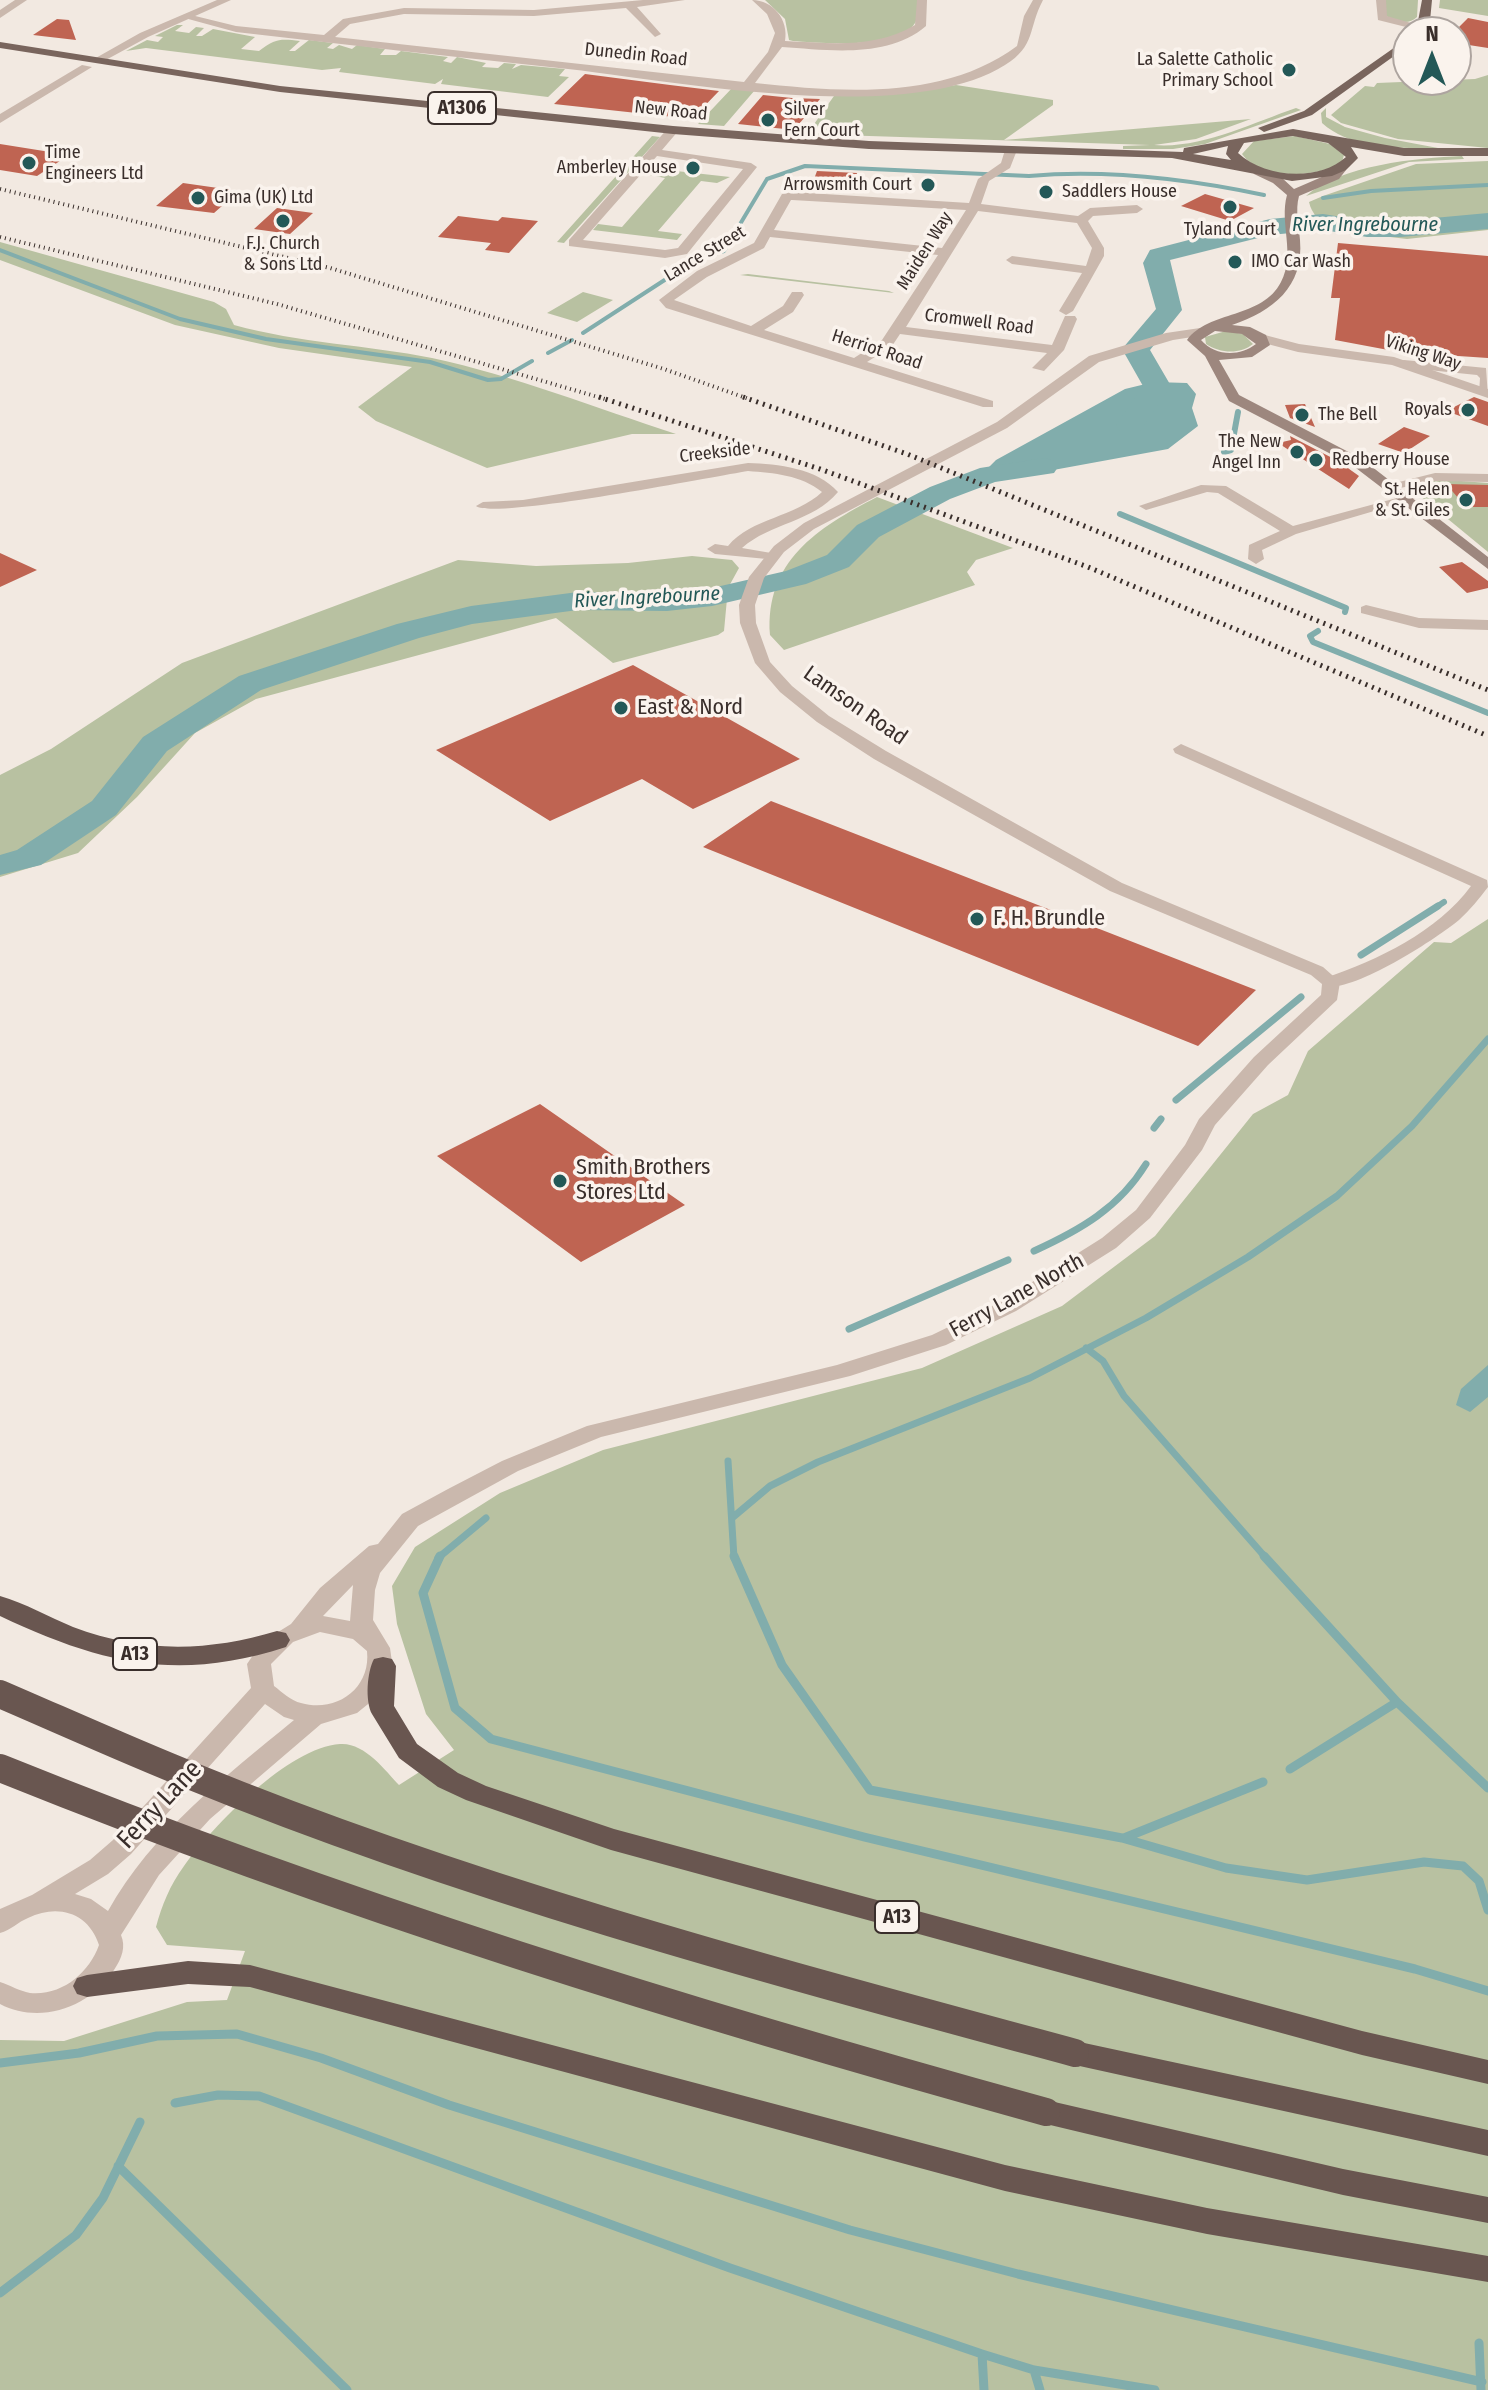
<!DOCTYPE html>
<html>
<head>
<meta charset="utf-8">
<style>
	body { margin:0 }
	#map { position:relative; width:1488px; height:2390px; overflow:hidden; background:#f2e9e1; font-family:"Fira Sans Condensed",sans-serif }
	canvas { display:block }
	.north { position:absolute; left:1392px; top:16px; width:80px; height:80px; box-sizing:border-box; background:#faf3ed; border:2px solid #ada49f; border-radius:50%; rotate:0deg; font-size:22px; font-weight:700; line-height:32px; text-align:center; color:#392e2b }
	.north::after { content:''; display:block; margin:auto; width:28px; height:36px; background:#235857; clip-path:polygon(50% 0,100% 100%,50% 72%,0 100%) }
</style>
</head>
<body>
<div id="map">
<canvas width="1488" height="2390"></canvas>
<div class="north">N</div>
</div>
<script>
const g = document.querySelector('canvas').getContext('2d');
g.lineJoin = 'round';
function fillPath(path, color) { g.fillStyle = color; g.fill(path, 'evenodd'); }
function strokePath(path, color, width, dash) { g.strokeStyle = color; g.lineWidth = width; g.lineCap = dash ? 'butt' : 'round'; g.setLineDash(dash || []); g.stroke(path); }
function write(font, color, halo, rows, align = 'center') {
  g.font = font + ' "Fira Sans Condensed",sans-serif'; g.lineWidth = 7; g.setLineDash([]); g.textBaseline = 'middle'; g.strokeStyle = halo; g.fillStyle = color; for (const [text, x, y, turn = 0] of rows) {
    g.save(); g.translate(x, y); g.rotate((+turn || 0) * Math.PI / 180); g.textAlign = isNaN(turn) ? turn : align; if (halo) g.strokeText(text, 0, 0); g.fillText(text, 0, 0); g.restore();
  }
}
const green = new Path2D(`
	M765,0H917C917,6 919,13 917,19C906,51 819,43 793,41L789,40L785,19Z
	M1384,0H1418L1417,17C1408,26 1395,21 1384,15Z
	M1440,0H1488V16L1439,8Z
	M177,25H183L175,31L189,33L196,27L204,28L196,36H202L213,29L255,37L241,49L259,51C276,38 281,39 300,41L289,51H295L309,40L333,43L327,48L333,49L339,45L352,49L357,45L385,49L380,55H396L401,51L448,57L443,61L451,63L457,57L486,63L482,67L498,68L504,63L516,64L512,69L521,65L565,69L559,76L569,77L548,97L441,84L443,79L435,84L339,72L341,68L322,70L146,48L126,51L147,40L158,42L163,37L155,36Z
	M1488,75V148L1398,139L1341,123L1331,115L1365,86L1374,87L1377,83L1475,79Z
	M956,85L1053,100V105L1004,140L1251,119L1196,139L1154,145C1201,149 1252,123 1296,108L1301,110L1205,144L1173,149H1123V146L1150,145L807,134L834,96L914,92Z
	M733,87L755,90L724,126L698,124Z
	M1326,108V117L1345,127L1385,138L1438,148C1400,148 1352,150 1322,123L1321,113Z
	M652,136L660,137L564,243L557,242Z
	M1295,136L1330,144L1344,155L1342,162C1318,178 1261,181 1242,154L1254,141Z
	M1462,156L1464,159L1409,162L1306,196C1340,165 1417,158 1462,156Z
	M1488,161V230L1407,239L1322,229C1319,217 1312,215 1309,202L1323,196L1416,164Z
	M649,168L730,177L717,183L701,181L658,231L682,234L677,240L593,230L598,224L622,227L665,178L650,175L653,171L647,170Z
	M0,242L214,302L226,309L234,325C299,343 367,345 432,358C515,376 596,408 676,434H632L487,468L376,421L358,407L412,367L279,348L175,325L0,260Z
	M748,274L889,291L894,293L740,275Z
	M583,292L613,300L577,322L547,313Z
	M1226,331L1243,334L1253,344C1239,355 1220,353 1206,344L1205,337Z
	M1435,479L1488,483V552L1420,496L1419,489Z
	M877,497L1013,548L976,560L967,572L975,585L784,650L770,635C765,561 817,528 877,497Z
	M692,556L732,560L739,568L728,588L724,631L718,635L613,663L556,618L256,699L195,733L137,797L78,853L0,877V775L51,749L182,663L458,560L536,566L628,563Z
	M1488,919V2390H0V2040L64,2041L187,2002L227,2000L245,1951L167,1945L156,1927C162,1905 170,1885 184,1866C213,1826 289,1747 340,1744C364,1742 385,1770 399,1785L454,1750L426,1714L397,1624L392,1586L415,1547L500,1493L603,1450L922,1368L1062,1306L1155,1236L1253,1114L1288,1095L1308,1051L1434,942L1451,943Z`);
const water = new Path2D(`
	M1154,382L1187,383L1196,394L1192,408L1198,426L1168,449L1015,477L983,473L996,460L1125,389Z
	M1488,1365V1397L1470,1412L1456,1405L1461,1389Z`);
const streamFar3 = new Path2D(`
	M1323,198L1371,191L1488,185
	M0,250L180,319L266,339L430,362L488,380L501,379L532,361
	M583,333L697,259L724,251L767,179L805,166L1029,176C1107,169 1188,179 1264,195
	M548,353L572,340`);
const streamFar2 = new Path2D(`
	M1224,452L1231,450L1238,412
	M1120,514L1346,608L1345,612
	M1318,631L1310,636L1313,642L1488,713
	M1435,908L1444,902`);
const streamFar1 = new Path2D(`
	M1361,955L1438,906
	M1176,1100L1301,997
	M1154,1128L1161,1119
	M1034,1251C1080,1230 1119,1208 1146,1164
	M849,1329L1008,1260
	M1086,1348L1103,1361L1124,1396L1266,1558
	M728,1461L734,1558
	M732,1518L770,1486L818,1462L1030,1378L1146,1318L1248,1257L1337,1196L1412,1126L1488,1039
	M438,1558L486,1518`);
const stream = new Path2D(`
	M440,1556L423,1593L455,1708L491,1739L864,1837L1415,1969L1488,1991
	M734,1556L782,1665L870,1790L1122,1838L1226,1868L1307,1880L1424,1862L1463,1866L1479,1881L1488,1910
	M1264,1556L1397,1702L1488,1788
	M1290,1769L1397,1702
	M1124,1838L1263,1782
	M0,2063L79,2053L157,2036L237,2034L321,2058L449,2105L850,2230L1018,2274L1482,2382
	M175,2103L218,2095L259,2096L730,2268L982,2354L1034,2370L1155,2390
	M118,2166L347,2390
	M0,2293L76,2235L103,2198L140,2122
	M1479,2343L1481,2390
	M982,2354L984,2390
	M1034,2370L1040,2390`);
const river = new Path2D(`
	M1488,213V229L1401,237H1367L1323,230L1270,235L1170,260L1182,310L1150,350L1171,386L1140,431H1120L1116,425L1143,386L1122,349L1156,309L1143,263L1150,250L1270,219L1323,214L1367,221H1401Z
	M1044,458L1054,461L1058,467L1054,473L995,482L950,499L879,537L849,567L806,584L712,606L667,611L578,610L472,624L419,638L261,690L167,751L116,815L41,865L0,875V855L17,850L92,801L143,737L239,676L397,624L471,606L578,592L667,593L712,588L786,571L827,555L857,525L930,487L980,468Z`);
const building = new Path2D(`
	M1468,18L1488,22V48L1456,43V30Z
	M57,19L69,20L76,40L33,35Z
	M585,74L670,85L719,91L692,119L554,104Z
	M763,95L792,98L820,99L794,130L738,124Z
	M0,144L69,155L37,176L0,170Z
	M817,171L857,173L851,193L810,190Z
	M183,183L239,191L214,213L156,206Z
	M1205,194L1254,208L1230,221L1181,206Z
	M277,208L313,213L290,234L254,229Z
	M458,216L498,221L502,217L538,221L509,253L485,250L491,243L438,237Z
	M1338,243L1488,256V358L1399,352L1335,340L1340,298H1331Z
	M1474,397L1488,402V426L1446,411Z
	M1305,404L1315,427L1290,418L1285,405Z
	M1404,427L1430,436L1404,453L1378,444Z
	M1290,436L1338,461L1359,476L1349,489L1278,443L1291,440Z
	M1446,484L1488,485V507H1466Z
	M0,553L37,570L0,587Z
	M1462,562L1488,581V588L1467,593L1439,567Z
	M633,665L800,759L693,809L642,779L550,821L436,750Z
	M771,801L1256,990L1198,1046L703,847Z
	M540,1104L685,1205L581,1262L437,1156Z`);
const minor = new Path2D(`
	M15,0H27L0,18V10Z
	M643,0H685L637,7L661,34L655,37L626,8L534,16L404,14L350,24L335,37L744,82L768,52L775,33L767,14L752,0C773,0 789,20 785,41C830,43 875,49 915,25L917,0H927L926,26C888,59 828,50 782,47L755,83C841,92 943,101 1017,46L1024,16L1033,0H1043C1028,28 1036,46 1005,65C908,126 681,82 568,69C457,57 347,45 236,32L181,17L187,14L236,26L324,35L343,19L404,8L534,10Z
	M1376,0H1386L1387,16L1428,28L1422,31L1378,20Z
	M82,65L92,67L0,123V114Z
	M669,127L679,130L662,150L751,163L757,167L687,254L665,258L569,246V240ZM657,156L743,169L678,248L665,250L583,240Z
	M1011,146L1017,150L1010,168L989,181L981,204L1078,216L1090,208L1137,205L1143,209L1137,213L1093,216L1088,221L1104,248V256L1073,311L1066,315L1059,311L1082,273L1012,264L1006,260L1012,256L1086,266L1092,248L1077,223L978,211L906,327L1052,345L1065,316H1075L1077,319L1064,350L1044,371L1032,368L1047,353L900,334L892,346L867,362L993,401V407H983L666,308L659,300L697,271L754,243L782,194L792,192L969,203L978,179L1001,163L1005,150ZM791,200H792L966,210L942,248L774,230ZM770,237L938,255L882,340L854,358L764,330L793,312L804,295L802,292H792L783,306L751,326L674,300L707,277L764,248Z
	M1404,360L1486,368L1488,397L1479,393L1480,378L1477,375L1399,367V361Z
	M748,463C778,464 817,468 838,492C813,522 770,523 742,548L777,554V560L715,554L707,549L715,544L728,546C751,518 796,517 822,492C801,475 774,473 748,471C711,477 493,520 476,506L483,502L523,500Z
	M1201,485L1226,486L1293,526L1408,495L1415,499L1296,534L1262,550L1264,559L1256,564L1248,559L1249,545L1280,531L1218,493L1207,492L1146,510L1139,506Z
	M1366,605L1419,618L1488,620V630L1419,628L1361,613V607Z
	M1181,744L1487,880L1488,887C1479,899 1470,910 1459,920C1436,939 1353,993 1325,986L1322,982L1325,978C1378,960 1437,932 1471,886L1175,753L1173,749Z`);
const tertiary = new Path2D(`
	M217,0H231L148,37L104,61L94,59L140,33Z
	M1200,328L1205,329V335L1173,340L1099,362L1007,428L814,529L784,552L764,578L755,605L756,623L770,662L792,686L829,716L886,751L1122,883L1323,967L1340,982L1337,1000L1268,1065L1215,1125L1202,1150L1150,1218L1116,1248L1016,1311L946,1345L850,1376L601,1437L518,1471L418,1526L380,1573L375,1590L373,1620L390,1648L393,1669L378,1696L357,1713L321,1724L210,1819L159,1875L121,1935C126,1947 122,1958 114,1970C91,2007 40,2025 0,2004V1982C10,1985 19,1991 30,1993C62,1996 89,1973 99,1945C89,1913 58,1903 28,1918C18,1922 11,1930 0,1933V1909L32,1895L90,1860L113,1840L251,1688L247,1664L262,1642L291,1624L320,1588L369,1546L378,1544L402,1514L448,1489L502,1461L587,1426L837,1365L932,1335L1002,1301L1102,1238L1136,1210L1185,1145L1199,1119L1254,1057L1321,995L1322,984L1311,975L1110,891L874,759L817,722L780,692L755,663L740,623L739,605L749,577L774,546L804,523L997,422L1089,356L1166,333ZM353,1585L350,1621L323,1616ZM320,1632L353,1639L367,1651C371,1689 336,1713 301,1703C291,1701 282,1692 274,1686L271,1664L293,1642ZM265,1704L284,1717L294,1720C225,1777 152,1832 108,1911L91,1899L75,1894L108,1874L131,1854Z
	M1261,334L1299,344L1394,357L1488,389V398L1392,365L1298,352L1256,341L1254,338Z
	M1435,473L1488,474V482L1435,481L1390,490L1383,486Z`);
const secondary = new Path2D(`
	M1258,167L1281,177L1294,189L1331,173L1336,167L1346,170L1339,179L1299,196C1295,211 1299,225 1300,240C1304,287 1273,311 1232,325L1250,327L1266,335L1270,345L1252,357L1219,360L1239,395L1362,459L1488,557V569L1352,465L1229,401L1205,356L1187,340C1209,310 1262,319 1281,282C1296,254 1279,223 1287,195L1273,183L1254,174L1252,171ZM1215,331L1242,334L1256,344C1239,357 1215,356 1201,340Z`);
const primary = new Path2D(`
	M1422,0H1432L1430,21L1423,32H1411L1418,21Z
	M1408,38V46L1312,115L1264,132L1258,128L1304,111Z
	M0,42L280,86L673,126L869,141L1183,152L1184,148L1293,129L1404,148H1488V156H1404L1351,147L1358,158L1346,170L1332,176L1292,181L1172,158L869,149L673,134L280,92L0,48ZM1293,136L1328,143L1346,157C1318,182 1265,178 1238,153L1244,143ZM1228,146L1226,154L1231,160L1193,154Z`);
const trunk = new Path2D(`
	M0,1596C25,1603 49,1617 73,1627C142,1653 207,1652 277,1631L286,1633L290,1640L286,1647C177,1682 102,1664 0,1616Z
	M383,1657L392,1659L396,1666L394,1706L417,1744L458,1773L486,1786L614,1829L1362,2031L1488,2060V2084L1362,2055L611,1850L466,1800L438,1787L399,1758L372,1714C365,1701 367,1672 374,1659Z
	M188,1961L250,1965L1005,2165L1207,2208L1488,2256V2282L1207,2234L1005,2191L250,1987L188,1984L87,1997L77,1994L73,1986L77,1978L87,1975Z
	M1075,2041L1488,2130V2156L1075,2065L1065,2061L1060,2053L1065,2045Z
	M1046,2100L1343,2169L1488,2197V2223L1343,2195L1046,2124L1035,2121L1031,2112L1035,2103Z`);
const railFar1 = new Path2D(`
	M0,189L330,268L664,369L749,399
	M0,237L277,304L605,399`);
const rail = new Path2D(`
	M599,397L820,469L1088,567L1488,736
	M743,397L907,454L1488,690`);
const trunkBridge = new Path2D(`
	M0,1694C65,1722 129,1751 194,1777C478,1893 780,1973 1075,2053
	M0,1768C342,1906 691,2014 1046,2112`);
const markers = [
	[1289,70,8,"#235857"],
	[768,120,8,"#235857"],
	[29,163,8,"#235857"],
	[693,168,8,"#235857"],
	[928,185,8,"#235857"],
	[1046,192,8,"#235857"],
	[198,198,8,"#235857"],
	[1230,207,8,"#235857"],
	[283,221,8,"#235857"],
	[1235,262,8,"#235857"],
	[1468,410,8,"#235857"],
	[1302,415,8,"#235857"],
	[1297,452,8,"#235857"],
	[1316,460,8,"#235857"],
	[1466,500,8,"#235857"],
	[621,708,8,"#235857"],
	[977,919,8,"#235857"],
	[560,1181,8,"#235857"]
];
const farStreetnames = [
	["Dunedin Road",636,55,6],
	["New Road",671,111,6],
	["Maiden Way",925,251,-58],
	["Lance Street",705,254,-31],
	["Cromwell Road",979,322,7],
	["Herriot Road",877,350,18],
	["Viking Way",1423,353,18],
	["Creekside",715,453,-7]
];
const farPoinames = [
	["La Salette Catholic",1273,60,"right"],
	["Primary School",1273,81,"right"],
	["Silver",784,110],
	["Fern Court",784,131],
	["Time",45,153],
	["Engineers Ltd",45,174],
	["Amberley House",677,168,"right"],
	["Arrowsmith Court",912,185,"right"],
	["Saddlers House",1062,192],
	["Gima (UK) Ltd",214,198],
	["Tyland Court",1230,230,"center"],
	["F.J. Church",283,244,"center"],
	["& Sons Ltd",283,265,"center"],
	["IMO Car Wash",1251,262],
	["Royals",1452,410,"right"],
	["The Bell",1318,415],
	["The New",1281,442,"right"],
	["Angel Inn",1281,463,"right"],
	["Redberry House",1332,460],
	["St. Helen",1450,490,"right"],
	["& St. Giles",1450,511,"right"]
];
const shields = [
	[462,108,68],
	[135,1654,44],
	[897,1917,44]
];
const shieldNames = [
	["A1306",462,108],
	["A13",135,1654],
	["A13",897,1917]
];
const farWaternames = [
	["River Ingrebourne",1365,225],
	["River Ingrebourne",647,598,-3]
];
const streetNames = [
	["Lamson Road",855,706,35],
	["Ferry Lane North",1017,1296,-29]
];
const poiNames = [
	["East & Nord",637,708],
	["F. H. Brundle",993,919],
	["Smith Brothers",576,1168],
	["Stores Ltd",576,1193]
];
const nearStreetnames = [
	["Ferry Lane",160,1805,-47]
];
fillPath(green, '#b8c1a1');
fillPath(water, '#81adac');
strokePath(streamFar3, '#81adac', 4);
strokePath(streamFar2, '#81adac', 6);
strokePath(streamFar1, '#81adac', 7);
strokePath(stream, '#81adac', 9);
fillPath(river, '#81adac');
fillPath(building, '#bf6452');
fillPath(minor, '#cab8ad');
fillPath(tertiary, '#cab8ad');
fillPath(secondary, '#9d877e');
fillPath(primary, '#79655d');
fillPath(trunk, '#695650');
strokePath(railFar1, '#392e2b', 4, [1, 4]);
strokePath(rail, '#392e2b', 5, [2, 5]);
strokePath(trunkBridge, '#695650', 28);
for (const [x, y, r, color] of markers) { const dot = new Path2D(); dot.arc(x, y, r, 0, 2 * Math.PI); g.fillStyle = color; g.fill(dot); strokePath(dot, '#faf3ed', 3); }
write('18px', '#392e2b', '#faf3ed', farStreetnames);
write('18px', '#392e2b', '#faf3ed', farPoinames, 'left');
for (const [x, y, w] of shields) { const box = new Path2D(); box.roundRect(x - w / 2, y - 16, w, 32, 6); g.fillStyle = '#faf3ed'; g.fill(box); strokePath(box, '#392e2b', 2); }
write('bold 20px', '#392e2b', null, shieldNames);
write('italic 20px', '#235857', '#faf3ed', farWaternames);
write('22px', '#392e2b', '#faf3ed', streetNames);
write('22px', '#392e2b', '#faf3ed', poiNames, 'left');
write('26px', '#392e2b', '#faf3ed', nearStreetnames);
</script>
</body>
</html>
